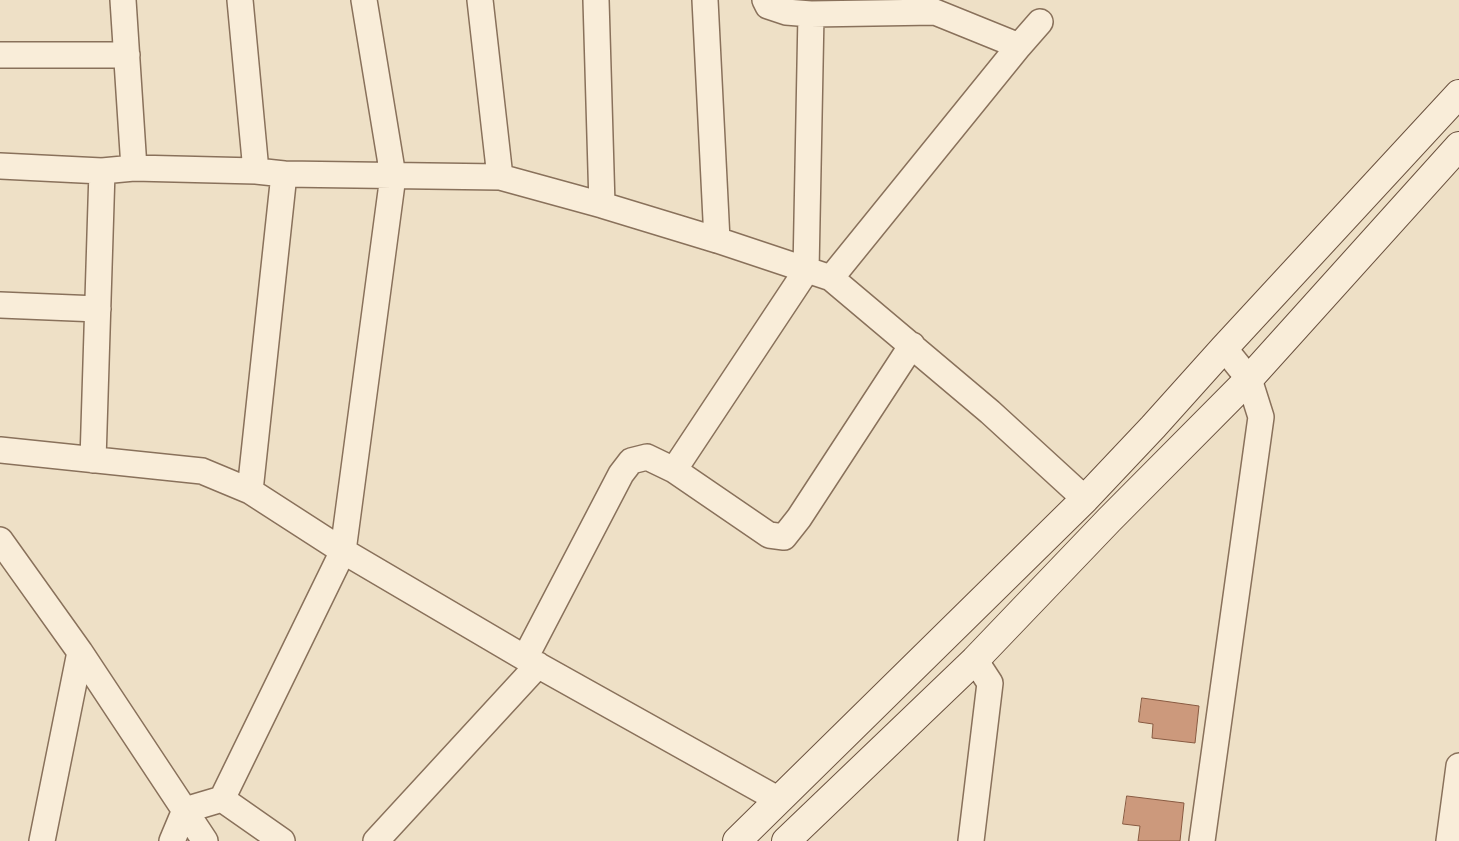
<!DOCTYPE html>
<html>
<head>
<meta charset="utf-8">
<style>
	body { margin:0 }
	canvas { display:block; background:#eee0c6 }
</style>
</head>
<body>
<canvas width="1459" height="841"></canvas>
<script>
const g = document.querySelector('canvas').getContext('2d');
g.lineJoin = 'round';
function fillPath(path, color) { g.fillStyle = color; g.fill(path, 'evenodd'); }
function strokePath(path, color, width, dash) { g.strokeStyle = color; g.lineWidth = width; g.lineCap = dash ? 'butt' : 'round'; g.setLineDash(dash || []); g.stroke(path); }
const building = new Path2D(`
	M1142,698L1199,706L1195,743L1152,738L1153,724L1139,722Z
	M1127,796L1184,803L1180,841H1138L1140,826L1123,824Z`);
const minor = new Path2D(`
	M123,0L134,168
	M240,0L256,171
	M480,0L500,177
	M596,0L602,205
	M705,0L717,240
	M765,0L768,6L786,12L811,14L935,12L1019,46
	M0,55H127
	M0,166L102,171L134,168L256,171L284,174L500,177L602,205L717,240L831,278L990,412L1085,499
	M831,278L1019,46L1040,22
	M0,305L98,309
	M0,450L202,471L250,491L343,551L525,658L779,800
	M93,460L102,171
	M674,470L806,271L811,14
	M250,491L284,174
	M0,540L80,652L205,841
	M525,658L621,474L631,461L647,457L674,470L769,535L784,537L799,518L912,345
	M222,799L282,841
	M42,841L80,652
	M172,841L185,810L222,799L343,551L393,176L364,0
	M376,841L538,665
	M971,841L990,683L975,660
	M1202,841L1261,417L1249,379L1224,348
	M1449,841L1459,766`);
const secondary = new Path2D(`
	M737,841L1085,499L1153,427L1224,348L1459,94
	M786,841L975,660L1109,520L1249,379L1459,146`);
fillPath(building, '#cc997c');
strokePath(building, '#885a41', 1);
strokePath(minor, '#89715b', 28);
strokePath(secondary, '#6b523f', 30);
strokePath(minor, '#f9edd9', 25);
strokePath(secondary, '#f9edd9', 28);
</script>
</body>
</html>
